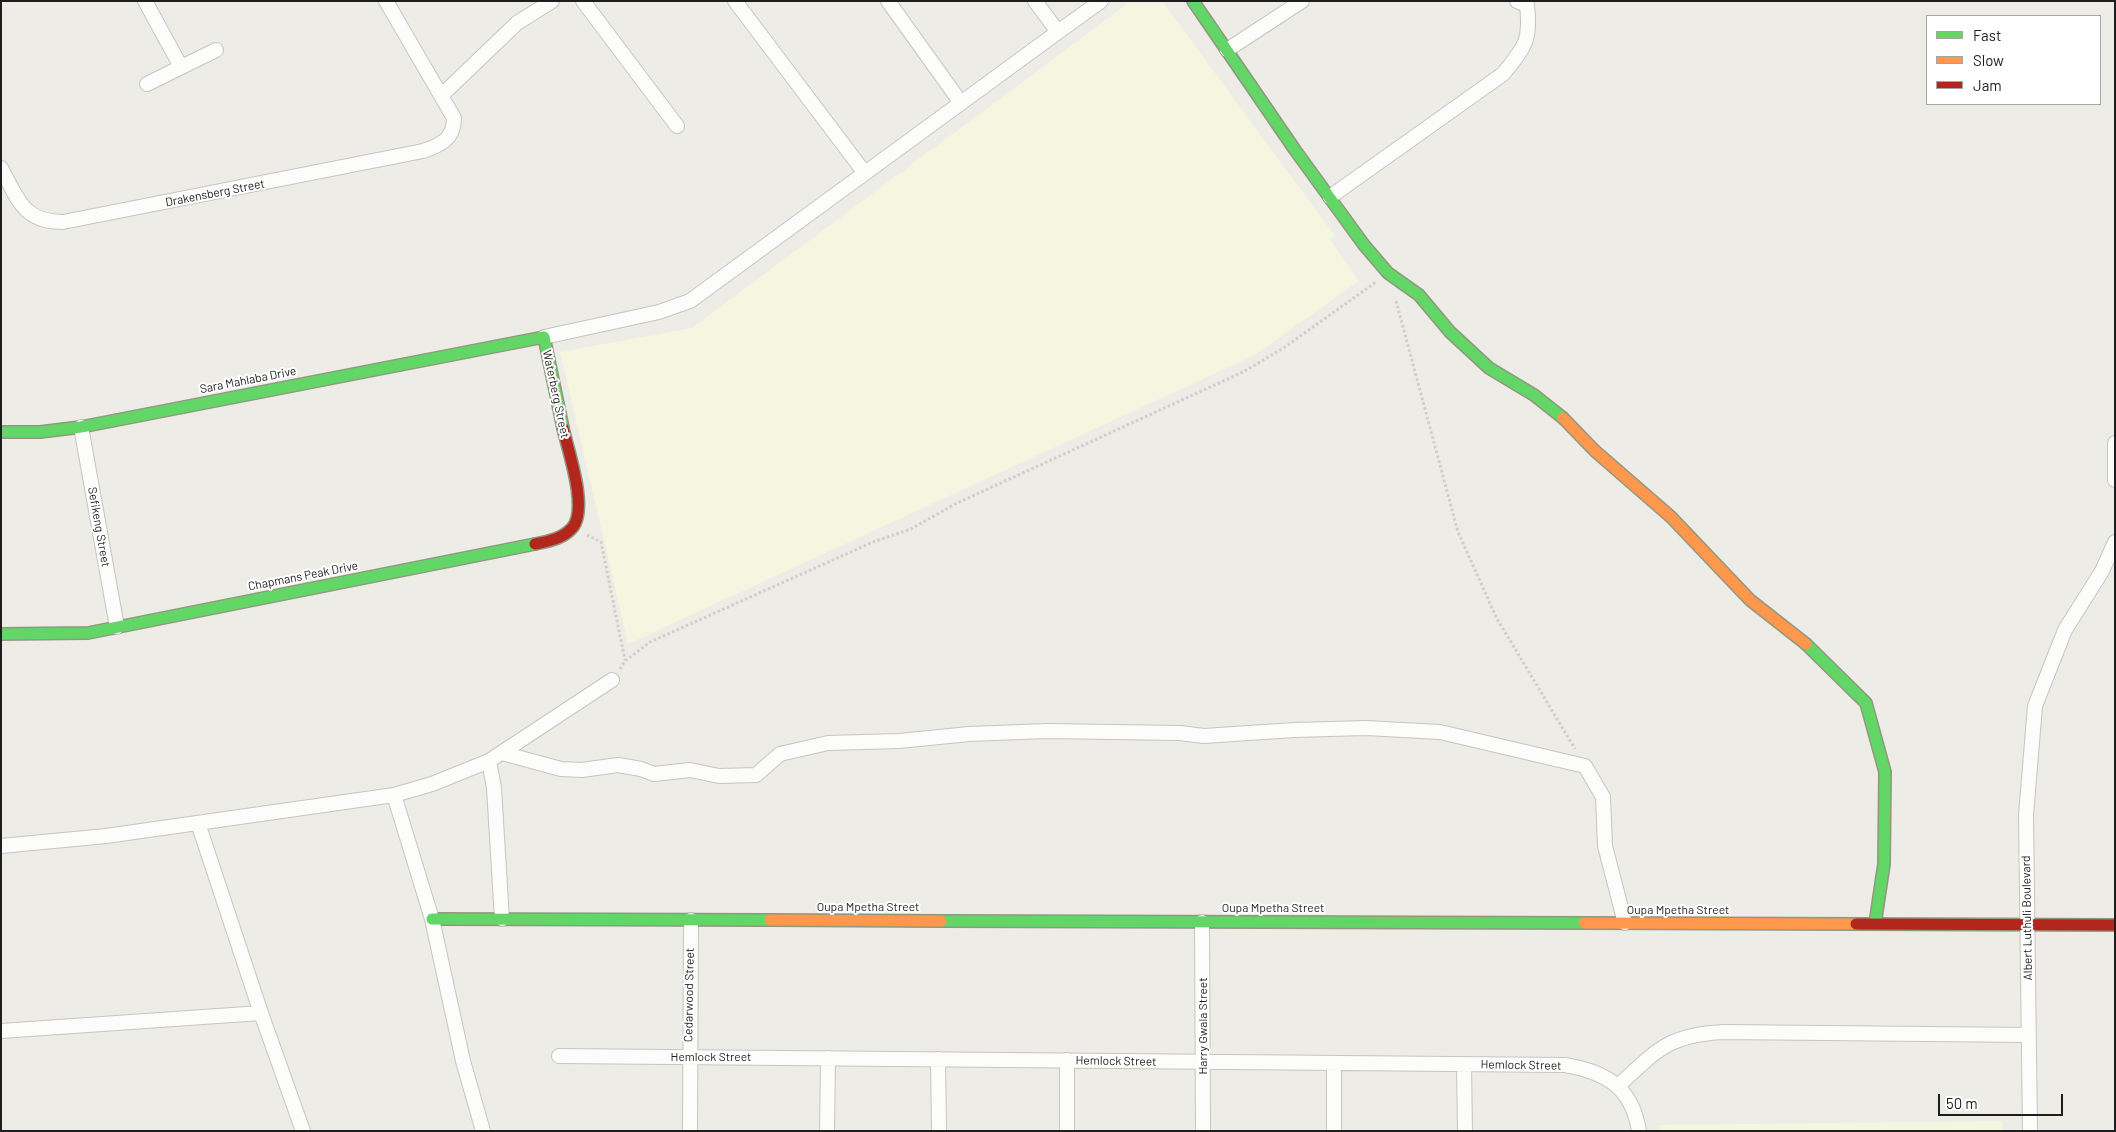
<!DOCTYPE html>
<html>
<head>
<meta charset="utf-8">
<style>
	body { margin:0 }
	#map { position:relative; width:2116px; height:1132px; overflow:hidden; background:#edece6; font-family:Barlow,sans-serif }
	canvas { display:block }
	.frame { position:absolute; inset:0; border:2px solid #1e1e1e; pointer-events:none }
	.legend { position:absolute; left:1926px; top:15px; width:175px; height:90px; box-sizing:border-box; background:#fff; border:1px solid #a5a5a5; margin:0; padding:6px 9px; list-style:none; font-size:15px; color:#1e1e1e }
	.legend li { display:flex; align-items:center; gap:10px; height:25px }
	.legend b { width:25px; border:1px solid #a5a5a5 }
	.scale { position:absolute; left:1938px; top:1094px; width:125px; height:22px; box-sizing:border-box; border:2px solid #1e1e1e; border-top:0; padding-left:6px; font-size:15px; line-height:18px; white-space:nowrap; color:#1e1e1e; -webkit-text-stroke:4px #fff; paint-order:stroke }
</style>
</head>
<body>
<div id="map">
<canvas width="2116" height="1132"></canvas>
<div class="frame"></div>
<ul class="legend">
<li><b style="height:6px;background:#63d668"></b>Fast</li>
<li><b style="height:6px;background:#ff974d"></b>Slow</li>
<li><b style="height:6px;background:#b3261e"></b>Jam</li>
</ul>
<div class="scale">50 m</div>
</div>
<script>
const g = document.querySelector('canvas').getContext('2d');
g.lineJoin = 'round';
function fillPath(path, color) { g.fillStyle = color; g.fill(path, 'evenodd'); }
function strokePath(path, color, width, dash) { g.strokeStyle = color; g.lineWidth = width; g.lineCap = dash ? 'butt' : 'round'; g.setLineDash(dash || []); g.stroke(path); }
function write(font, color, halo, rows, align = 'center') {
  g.font = font + ' Barlow,sans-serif'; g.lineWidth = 4; g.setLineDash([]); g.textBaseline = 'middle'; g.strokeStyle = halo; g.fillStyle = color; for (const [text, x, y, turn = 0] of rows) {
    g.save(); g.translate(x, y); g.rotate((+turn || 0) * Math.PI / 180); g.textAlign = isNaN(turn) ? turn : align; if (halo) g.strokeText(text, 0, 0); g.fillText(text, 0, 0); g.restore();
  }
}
const education = new Path2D(`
	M1131,1H1162L1335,236L1330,240L1359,281L1255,355L628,644L560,352L692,328Z
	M2002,1121V1131H1660V1125Z`);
const path = new Path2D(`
	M1396,301L1458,532L1496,617L1575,749
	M587,535L601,542L625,660
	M620,669L625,661L650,642L873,542L911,529L955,504L1243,372L1285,347L1376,282`);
const street = new Path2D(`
	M145,1L181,67
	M583,1L677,126
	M735,1L864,172
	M888,1L961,103
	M1058,32L1101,1
	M1227,50L1302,1
	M147,84L216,50
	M442,95L517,23L552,1
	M1,168C18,199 23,222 63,222L423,151C441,145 454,139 454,118L386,1
	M1330,197L1503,74C1525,47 1531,41 1527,5L1517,1
	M544,337L659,312L690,301L1058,32L1035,1
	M81,427L117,627
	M2115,443V480
	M502,753L561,769L582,770L618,765L641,769L654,774L690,770L719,776L756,775L780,754L828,743L899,741L969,734L1047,731L1180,733L1204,736L1294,730L1366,728L1440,732L1585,766L1603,797L1605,846L1625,923
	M489,761L494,788L502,919
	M394,795L432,919L463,1061L483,1131
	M198,823L261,1013L303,1131
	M1,846L106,836L394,795L432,784L489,761L612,680
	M1202,922L1203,1131
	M1,1031L261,1013
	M559,1056L1565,1065C1606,1072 1632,1087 1639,1131
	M938,1059L939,1131
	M1067,1060V1131
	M1334,1063V1131
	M1464,1064L1465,1131
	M1618,1086C1657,1050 1668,1035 1723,1032L2029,1035
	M690,1131L691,920
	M827,1131L828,1058
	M2030,1131L2026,815L2035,706L2065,630L2102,571L2115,542`);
const fast = new Path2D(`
	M1193,1L1295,150L1364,245L1388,273L1419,295L1450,332L1489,368L1534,395L1563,418
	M1,432H40L81,427L544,337L563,428
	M1,634L88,633L535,544
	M1806,644L1866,703L1885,772L1884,864L1875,924
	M432,919L770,920
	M941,921L1584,923`);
const slow = new Path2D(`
	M1563,418L1595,451L1671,517L1750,600L1806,644
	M770,920L941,921
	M1584,923L1856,924`);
const jam = new Path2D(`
	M535,544C549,541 563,539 573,527C588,507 568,451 563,428
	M1856,924L2115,925`);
const streetNames = [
	["Drakensberg Street",215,193,-11],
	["Sara Mahlaba Drive",248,380,-11],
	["Waterberg Street",556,394,78],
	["Sefikeng Street",99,527,80],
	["Chapmans Peak Drive",303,576,-11],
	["Oupa Mpetha Street",868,907],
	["Oupa Mpetha Street",1273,908],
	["Oupa Mpetha Street",1678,910],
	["Albert Luthuli Boulevard",2027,918,-91],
	["Cedarwood Street",689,995,-89],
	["Harry Gwala Street",1203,1026,-90],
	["Hemlock Street",711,1057],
	["Hemlock Street",1116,1061,1],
	["Hemlock Street",1521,1065,1]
];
fillPath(education, '#f4f6e0');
strokePath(street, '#c5c5c2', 16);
strokePath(fast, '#91977d', 14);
strokePath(slow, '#91977d', 14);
strokePath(jam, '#91977d', 14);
strokePath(path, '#d7cbc6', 3, [2.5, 2.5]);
strokePath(street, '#fcfcfb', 14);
strokePath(fast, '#63d668', 11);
strokePath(slow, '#ff974d', 11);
strokePath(jam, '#b3261e', 11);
write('12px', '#1e1e1e', '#fff', streetNames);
</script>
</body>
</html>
